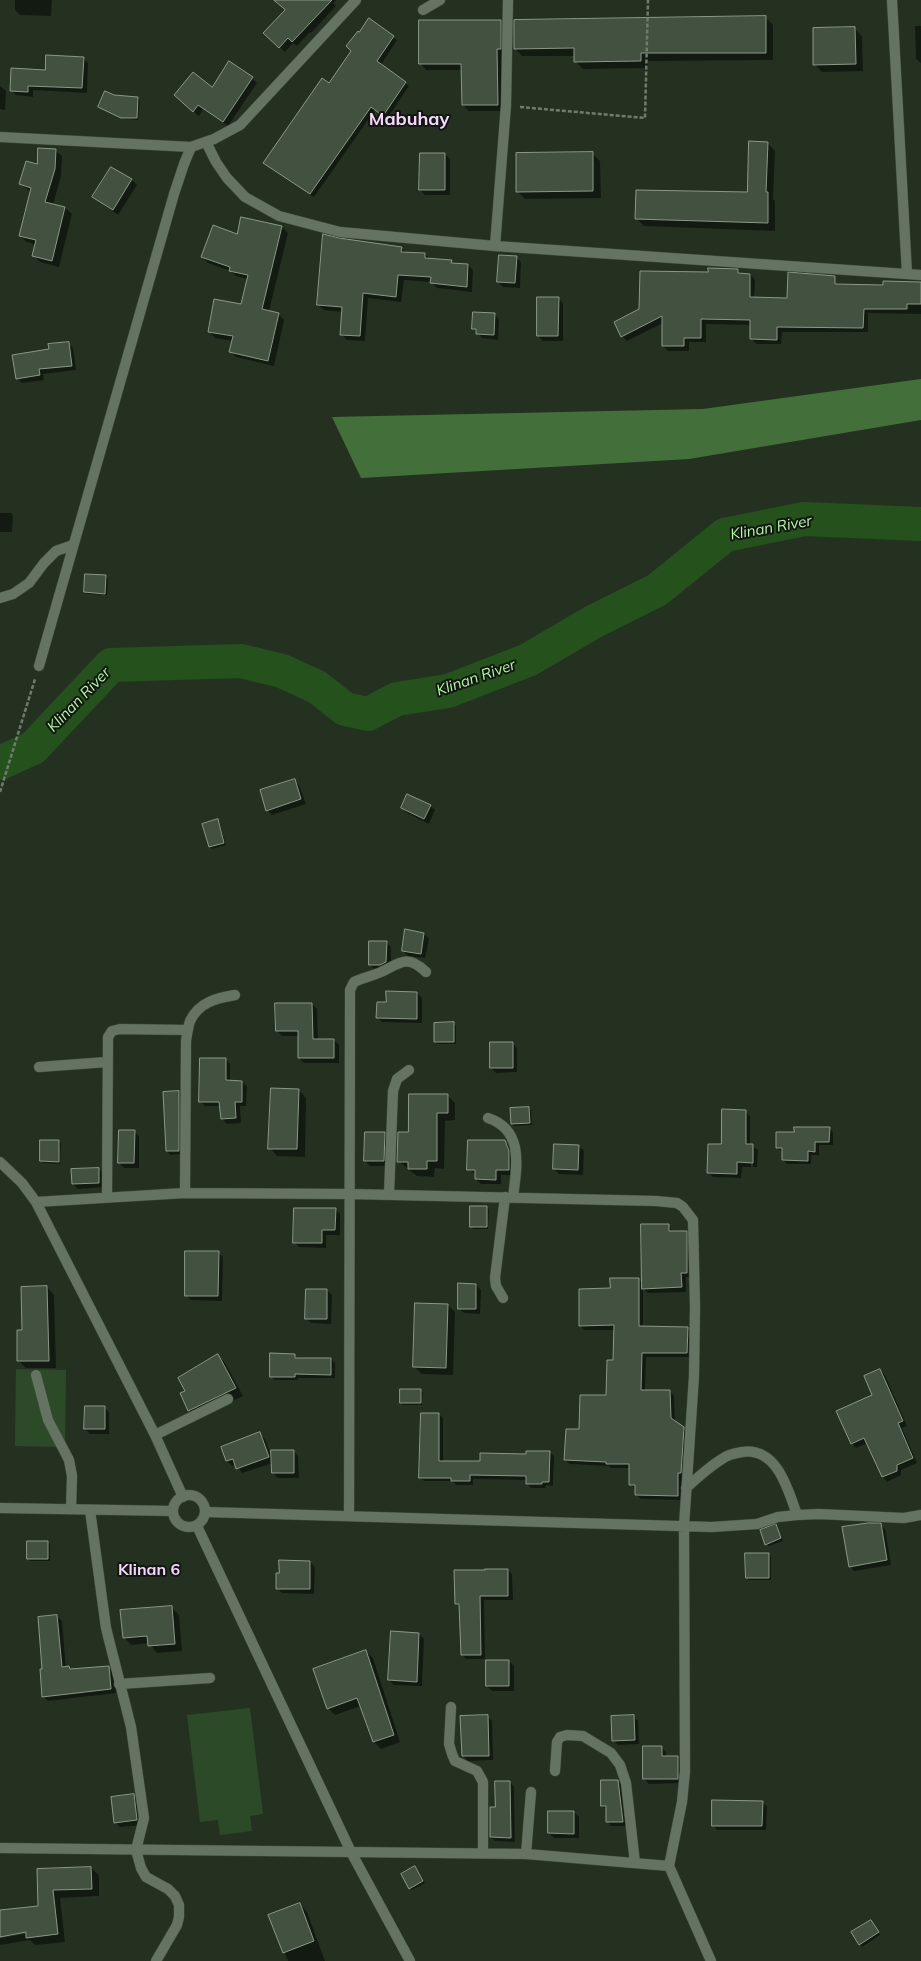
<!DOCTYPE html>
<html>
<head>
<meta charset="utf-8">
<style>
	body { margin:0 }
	canvas { display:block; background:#243121 }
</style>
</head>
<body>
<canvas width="921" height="1961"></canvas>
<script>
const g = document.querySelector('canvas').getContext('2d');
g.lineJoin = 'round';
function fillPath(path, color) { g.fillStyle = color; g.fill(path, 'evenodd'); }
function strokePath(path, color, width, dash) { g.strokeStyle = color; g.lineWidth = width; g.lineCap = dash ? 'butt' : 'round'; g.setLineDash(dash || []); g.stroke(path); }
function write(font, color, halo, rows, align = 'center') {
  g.font = font + ' Mulish,sans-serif'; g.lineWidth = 4; g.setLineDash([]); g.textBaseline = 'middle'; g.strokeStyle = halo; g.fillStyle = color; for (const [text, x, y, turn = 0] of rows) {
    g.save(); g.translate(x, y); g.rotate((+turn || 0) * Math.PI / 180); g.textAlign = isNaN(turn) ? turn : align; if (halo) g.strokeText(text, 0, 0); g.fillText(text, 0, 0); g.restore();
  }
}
const green = new Path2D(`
	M16,1369L66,1370L65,1447L15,1446Z
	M250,1708L263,1814L250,1816L252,1831L220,1835L218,1820L200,1822L187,1715Z`);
const forest = new Path2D(`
	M921,379V420L689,459L361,478L332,417L703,409Z`);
const shadow = new Path2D(`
	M15,0H52L51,16L20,15L15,10Z
	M275,0H336L333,3L336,6L311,33L310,32L297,46L293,43L285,52L265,33L286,10Z
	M765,17L773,25V60L648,61V68L583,69L575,61V56H522L515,48Z
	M369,20L397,40L381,65L409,86L387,119L375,110L314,197L264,163L330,85L352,51L359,34Z
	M501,21L507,28L503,111H469L463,105L462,70H426L420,63Z
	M915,26H921V63L916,59Z
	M854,28L862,36L863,71L822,72L814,64Z
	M83,58L88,63L87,93L33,90V97L16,95L11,90L46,71Z
	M252,78L257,83L228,126L203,109L199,116L180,100L212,89Z
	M0,86L6,91L5,110L0,109Z
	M114,96L138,98L140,100L138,120L124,119L99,107Z
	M768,143L775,151L773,199L775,201V231L644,226L636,218L748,193Z
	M55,150L62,156L61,176L53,205L65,208L72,214L59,267L40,262L33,255L36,245L27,242L20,236L31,192L20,184Z
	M592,153L600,161L601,198L525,199L517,191Z
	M445,154L450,159V195H425L420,190Z
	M112,169L132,180L137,185L118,215L94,197Z
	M242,218L282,227L288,233L269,311L278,314L284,320L274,366L236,357L230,351L233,341L215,338L209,332L242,305L248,279L236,276L230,271L208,263L202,257L238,235Z
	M339,239L401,248L407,253L425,254L430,259L451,261L454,264L468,265L473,270L472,292L437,288L431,282L404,280L401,302L368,298L365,341L347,340L341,334L343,312L324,310L318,305Z
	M516,257L521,262L520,288L503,287L498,282Z
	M738,270L742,274H750L755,280L754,298L788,299L834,281L839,286H884L921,283V314L868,313V332H782L781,344H756L751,338V325L706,324V342H689V351H668L663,346V323L627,341L622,336L709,273Z
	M558,298L563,303V341H543L538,336Z
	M494,314L499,319L498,340L482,338L473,328Z
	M68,343L73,348L76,370L43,374L44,380L22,383L17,378L50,350Z
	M0,513H11L13,516L12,532H0Z
	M86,575L106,576L108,579L107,595L87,594L85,592Z
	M294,780L299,785L306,804L272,815L267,810Z
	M430,805L435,810L429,824L407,813L402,808Z
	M218,821L220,823L226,845L212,849L210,847Z
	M424,934L429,939L425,958L408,956L403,951Z
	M386,942L391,947V967L375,970L370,965Z
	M417,993L422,998V1023L382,1022L377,1017L387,1003Z
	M276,1004H312L317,1009L318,1040H334L339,1045V1063H304L299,1058V1036H282L277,1031Z
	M454,1023L456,1026V1044H437L435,1042V1024Z
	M512,1043L517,1048V1072L496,1073L491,1068Z
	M226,1059L230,1064V1082H242L247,1086L246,1106H240L241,1123L227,1124L222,1119L221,1106H205L200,1101Z
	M299,1090L306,1098L305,1157L277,1156L270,1148Z
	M179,1092L182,1096V1154L170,1155L167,1151Z
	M447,1095L455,1103V1120L445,1121L444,1169L435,1168L434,1177L417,1176L398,1161L410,1133Z
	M529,1108L531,1110L532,1125L514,1126L512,1124L511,1109Z
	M745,1111L750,1116V1145L758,1150L757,1167H753L754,1149H752L751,1167H742L741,1178L713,1177L708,1172L722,1145Z
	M829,1128L833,1132V1145H819V1155H811V1164H787L783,1160V1152L777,1148L795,1133Z
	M134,1131L139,1136V1168H124L119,1163Z
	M384,1133L389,1138L388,1166H370L365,1161Z
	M59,1141L61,1143L60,1164L43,1163L41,1161Z
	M505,1141L510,1146L513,1175H501V1184H481L476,1179V1174L468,1169Z
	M579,1146L584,1151L583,1175L559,1174L554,1169Z
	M99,1169L104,1174V1187L78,1189L73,1184Z
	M486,1207L489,1209L488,1229H473L471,1226Z
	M335,1209L340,1214V1235H326V1248L299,1247L294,1242Z
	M668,1225L673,1232H686L691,1237L692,1277H686V1292L648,1293L643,1288V1327L687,1328L692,1333L691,1357H646L645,1391H670L674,1396L675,1422L688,1432L685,1477H682V1500L641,1499L636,1495V1489L630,1484V1468H611L609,1466L570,1464L565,1460L580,1430L607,1396L614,1361L615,1330H584L580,1325L611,1289L638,1279L643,1283Z
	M218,1252L223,1257L222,1301L191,1300L186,1295Z
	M476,1285L481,1290L480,1314L464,1313L459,1308Z
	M47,1287L54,1295L56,1368H26L18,1360L23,1331Z
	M327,1290L332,1295L331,1324L311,1323L306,1318Z
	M448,1305L455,1312L453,1375L422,1374L414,1367Z
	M218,1355L225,1363L243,1396L196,1418L189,1410L187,1391Z
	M294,1355L298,1359H331L335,1363V1378H298V1380H275L271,1376Z
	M880,1370L885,1375L907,1426L902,1428L917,1463L901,1470V1475L887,1482L883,1477L867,1443L856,1448L852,1443L873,1396Z
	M420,1390L423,1392L422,1405H403L401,1403Z
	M104,1407L109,1412V1434H90L85,1429Z
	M439,1414L443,1418V1462H481L549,1452L554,1456L553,1486L546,1485L545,1488H531L527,1484V1480L473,1479V1485H456L453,1481H424L420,1477Z
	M260,1434L265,1439L272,1459L294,1451L298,1456L299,1478H278L273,1473V1463L242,1473L236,1464L232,1466L227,1461Z
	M880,1524L885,1529L891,1565L854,1571L850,1566Z
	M776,1526L783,1541L769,1546L766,1544Z
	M48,1542L50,1544V1561H30L28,1559Z
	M746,1554H769L771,1556V1580H749L747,1578Z
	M310,1562L315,1567L314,1594L282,1593L277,1588Z
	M508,1570L512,1574L513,1600H484L485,1659H466L462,1655L460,1608L456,1603Z
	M171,1607L179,1615L182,1651L157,1653L149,1643L131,1645L124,1637Z
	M57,1616L62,1621L66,1668L69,1667L72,1670L108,1667L113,1672L116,1693L48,1701L43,1696V1670Z
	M392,1632L419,1634L424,1639L422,1686L394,1685L389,1680Z
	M365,1651L373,1658L400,1742L381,1749L374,1742L361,1706L335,1715L328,1708Z
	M509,1661L514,1666V1691H492L487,1686Z
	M487,1716L492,1721L493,1760L468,1761L463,1756Z
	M633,1716L638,1721L639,1744L618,1745L613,1740Z
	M661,1747L666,1752V1757H678L683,1762L682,1783L649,1784L644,1779Z
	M618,1781L622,1785L627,1826H611L607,1821V1810L602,1806Z
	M496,1782H510L514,1787L515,1842L495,1841L490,1837L496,1808Z
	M134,1796L139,1801L141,1825L120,1827L115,1822Z
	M762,1802L767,1806L766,1830H717L713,1825Z
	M549,1812H574L579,1817V1838H554L549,1833Z
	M91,1868L99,1875V1896L60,1898L65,1942L35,1945L30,1940L0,1945V1938L31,1933L30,1931L0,1936V1912L39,1906L38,1870Z
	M417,1869L425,1883L412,1890L410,1888Z
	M300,1904L307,1912L325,1961H288L270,1916Z
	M873,1923L880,1935L862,1947L852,1933Z`);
const river = new Path2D(`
	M0,763L33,748L111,665L241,661L282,671L317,687L345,709L368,714L397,699L448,691L528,660L593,622L657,590L725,535L804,519L921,524`);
const building = new Path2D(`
	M274,0H332L292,42L288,38L279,48L263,33L285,10Z
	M766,16V53H641V61L574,62V48L514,49V20Z
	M369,18L394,36L377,61L406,82L383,116L371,107L310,194L263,163L322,78L329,83L351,51L346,46L358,31L359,32Z
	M419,20H501V49H497L498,105H462L461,64H419Z
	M855,27L856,64L813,65V28Z
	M46,55L84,57L82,88L28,86V92L10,91L11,68L45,70Z
	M229,61L253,77L223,122L198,105L193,112L174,95L193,72L212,87Z
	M105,91L114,95L138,97L137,118H121L98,107Z
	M749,141L768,142L766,192H768V223L635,219L636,190L747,192Z
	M38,148L56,149L55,169L45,202L65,207L52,261L32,256L36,240L19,236L31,188L19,184L26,161L37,164Z
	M593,152V191L516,192V153Z
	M420,153H445V190H419Z
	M111,167L132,179L113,210L92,197Z
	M241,217L282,226L262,309L279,313L268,361L229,352L233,336L208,332L214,299L241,304L248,275L229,271L230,267L201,257L213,225L237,234Z
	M323,234L339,238L402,247L401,252L425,253V258L452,260L451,263L468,264L467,287L430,283L431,277L398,275L396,297L363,293L360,336L340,335L342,307L317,305Z
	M499,255L517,256L515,283L497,282Z
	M708,268L738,269V273L750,274V297L787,298L788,272L835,276V284L883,285V281L921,282V304H907V309H864L863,328L777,327V340L750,339V320L701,319V338H684V346H662V316L621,337L614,322L639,309L640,271L708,272Z
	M537,297H559L558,336H537Z
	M473,312L495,313L494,335L476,334V329H472Z
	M69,342L72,366L39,369L40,375L16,379L12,355L49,349L48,344Z
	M85,574L106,575L105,594L84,592Z
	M295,779L301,799L266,811L260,790Z
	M407,794L431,805L424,819L401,808Z
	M218,819L224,843L209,847L202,824Z
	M405,929L424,933L421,954L402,951Z
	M369,941H387L386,962L380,965H369Z
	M386,991L417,992V1019L376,1018L377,1002H386Z
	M275,1003H312L313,1039H334V1058H298V1031H276Z
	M454,1022V1042H434V1023Z
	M490,1042H513V1068H490Z
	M200,1058H226V1080L242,1081V1102H235L236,1118L221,1119L219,1102H199Z
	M271,1088L299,1089L297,1149H268Z
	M179,1091V1151H166L163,1092Z
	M409,1094H448V1113H437V1161H427V1169H408V1162H397L398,1132H408Z
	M529,1107L530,1123L511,1124L510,1108Z
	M722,1109L746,1110V1144H753V1163L737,1162V1174L707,1173L708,1144H721Z
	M794,1127H830L829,1142H815V1152L808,1151V1161L782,1160V1148H776V1132H794Z
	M119,1130H135L134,1163H118Z
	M365,1132H385L384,1161H364Z
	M40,1140H59V1162L40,1161Z
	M468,1140H505L509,1151V1170H496V1180L475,1179V1170H467Z
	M554,1144L579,1145L578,1170L553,1169Z
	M99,1168V1183L72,1184L71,1169Z
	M470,1206H487V1227H470Z
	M294,1208H336L335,1230H322V1243H293Z
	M641,1224H669V1231H687V1273H681L682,1287L642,1289Z
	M185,1251H219L218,1296H185Z
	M610,1278H639V1326L688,1327L687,1353H642L641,1390H670L671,1418L684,1427L681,1473H678V1496L635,1495V1485H629V1464H606V1462L564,1460L566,1429H579L580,1395H606L607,1360H613L614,1325L579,1326V1289L610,1288Z
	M458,1283L476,1284V1309H458Z
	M47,1286L49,1361H17V1330H22L21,1287Z
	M306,1289H327V1319H305Z
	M415,1303L448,1304L446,1368L413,1367Z
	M270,1353L295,1354V1358H331V1375L295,1374V1377H270Z
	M218,1354L236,1388L188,1411L180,1393L185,1391L178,1378Z
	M880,1369L903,1421L898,1423L913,1458L897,1465V1471L882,1477L864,1438L851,1444L836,1411L872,1395L864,1376Z
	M400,1389H421V1403H400Z
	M85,1406H105V1429H84Z
	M421,1413H439V1461H480V1453L526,1454V1451H550L549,1482H542V1484H526V1476L470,1475V1481H451V1478H419Z
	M260,1432L269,1457L236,1469L233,1459L226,1461L221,1447Z
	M271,1450H294V1473H272Z
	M868,1523H881L887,1560L849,1567L842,1527Z
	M776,1524L781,1538L765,1545L760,1530Z
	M27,1541H48V1559H27Z
	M745,1553H769V1578H746Z
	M279,1560L310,1561V1589H276V1573H279Z
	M485,1569H508V1596H480L481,1655H461L459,1604H455L454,1570H485Z
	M172,1606L175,1644L148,1646L147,1636L123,1638L120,1610Z
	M57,1615L62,1667L69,1666L70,1669L109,1666L111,1689L42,1697L40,1669H42L38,1617Z
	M391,1631L419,1633L417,1682L388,1680Z
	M366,1650L394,1735L373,1742L357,1698L327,1709L313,1669Z
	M486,1660H509V1686H486Z
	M488,1715L489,1756H462L460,1716Z
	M634,1715L635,1740L612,1741L611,1716Z
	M643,1746H662V1756H678V1779H643Z
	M601,1780H618L623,1822H606V1806H601Z
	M495,1781H510L511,1838L490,1837V1807H495Z
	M134,1794L137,1820L114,1823L111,1797Z
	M712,1800L763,1801L762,1826H712Z
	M548,1811H574V1834L548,1833Z
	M415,1866L423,1881L409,1889L401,1874Z
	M91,1867L92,1889L53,1890L58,1934L26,1938V1932L0,1937V1910L38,1906L37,1869Z
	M300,1903L314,1941L283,1953L268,1915Z
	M871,1920L879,1932L859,1945L851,1932Z`);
const path = new Path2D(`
	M520,107L645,118L648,0
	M0,792L35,679`);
const service = new Path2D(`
	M423,10L440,0
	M39,1067L107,1062
	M389,1194L393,1091L397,1079L409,1070
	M36,1375L48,1420L69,1460L72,1476L71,1509
	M90,1510L106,1628L131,1727L144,1818L136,1850L141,1868L146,1877L168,1889L175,1896L179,1905V1917L177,1925L156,1961
	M119,1684L210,1678
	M526,1854L531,1792`);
const minor = new Path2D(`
	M892,0L907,274
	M206,142L216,162L227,178L245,197L279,216L340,232L495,246L921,275
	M495,246L506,105L508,0
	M0,598L13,594L29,583L44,563L56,551L73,545
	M39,666L174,194L184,164L191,147
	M488,1118C524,1130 517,1166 513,1197
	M0,1162L22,1183L36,1202L155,1435L183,1497
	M185,1193L186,1041C187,1035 188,1027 190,1021C199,1002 217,998 235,995
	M107,1197L108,1037L112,1031L120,1029L188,1030
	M36,1202L185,1193L350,1194L656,1201L677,1203L683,1207L693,1220L695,1306L694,1376L684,1526L685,1771L682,1802L669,1866
	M503,1298L496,1286L495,1278L505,1197
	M155,1435L228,1399
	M686,1488C697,1478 709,1467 722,1459C727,1455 736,1453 742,1452C777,1447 788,1489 797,1515
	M206,1512L712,1527L757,1524L778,1517L797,1515L819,1514L904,1518L921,1515
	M349,1516L350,990L354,982C362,978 372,976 381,972C400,963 407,954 426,972
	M451,1707L449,1744L452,1754L455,1761L477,1771L483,1782V1853
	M555,1771L557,1742L560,1737L567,1735L583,1736L611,1753L620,1765L626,1783L635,1863
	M0,1848L526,1854L669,1866L711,1961`);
const tertiary = new Path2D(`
	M0,137L191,147L214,139L240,125L356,0
	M173 1511a16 16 0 1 1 32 0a16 16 0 1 1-32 0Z
	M0,1508L173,1511
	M197,1526L351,1852L410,1961`);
const waterNames = [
	["Klinan River",771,528,-10],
	["Klinan River",476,678,-19],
	["Klinan River",79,700,-46]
];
const quarterNames = [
	["Klinan 6",149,1570]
];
const districtNames = [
	["Mabuhay",409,120]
];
fillPath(green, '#2d4a28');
fillPath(forest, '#43703a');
fillPath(shadow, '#0007');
strokePath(river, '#25511d', 34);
fillPath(building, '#435140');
strokePath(building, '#899986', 1);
strokePath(service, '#404c3e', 11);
strokePath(minor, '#404c3e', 11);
strokePath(tertiary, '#404c3e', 11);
strokePath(path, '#707b6d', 2.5, [4, 2]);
strokePath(service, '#657462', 10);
strokePath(minor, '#657462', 10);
strokePath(tertiary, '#657462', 10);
write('italic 15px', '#b4f7a7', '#111710', waterNames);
write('bold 16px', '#f6d7fc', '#111710', quarterNames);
write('bold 18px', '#f6d7fc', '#111710', districtNames);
</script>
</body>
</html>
